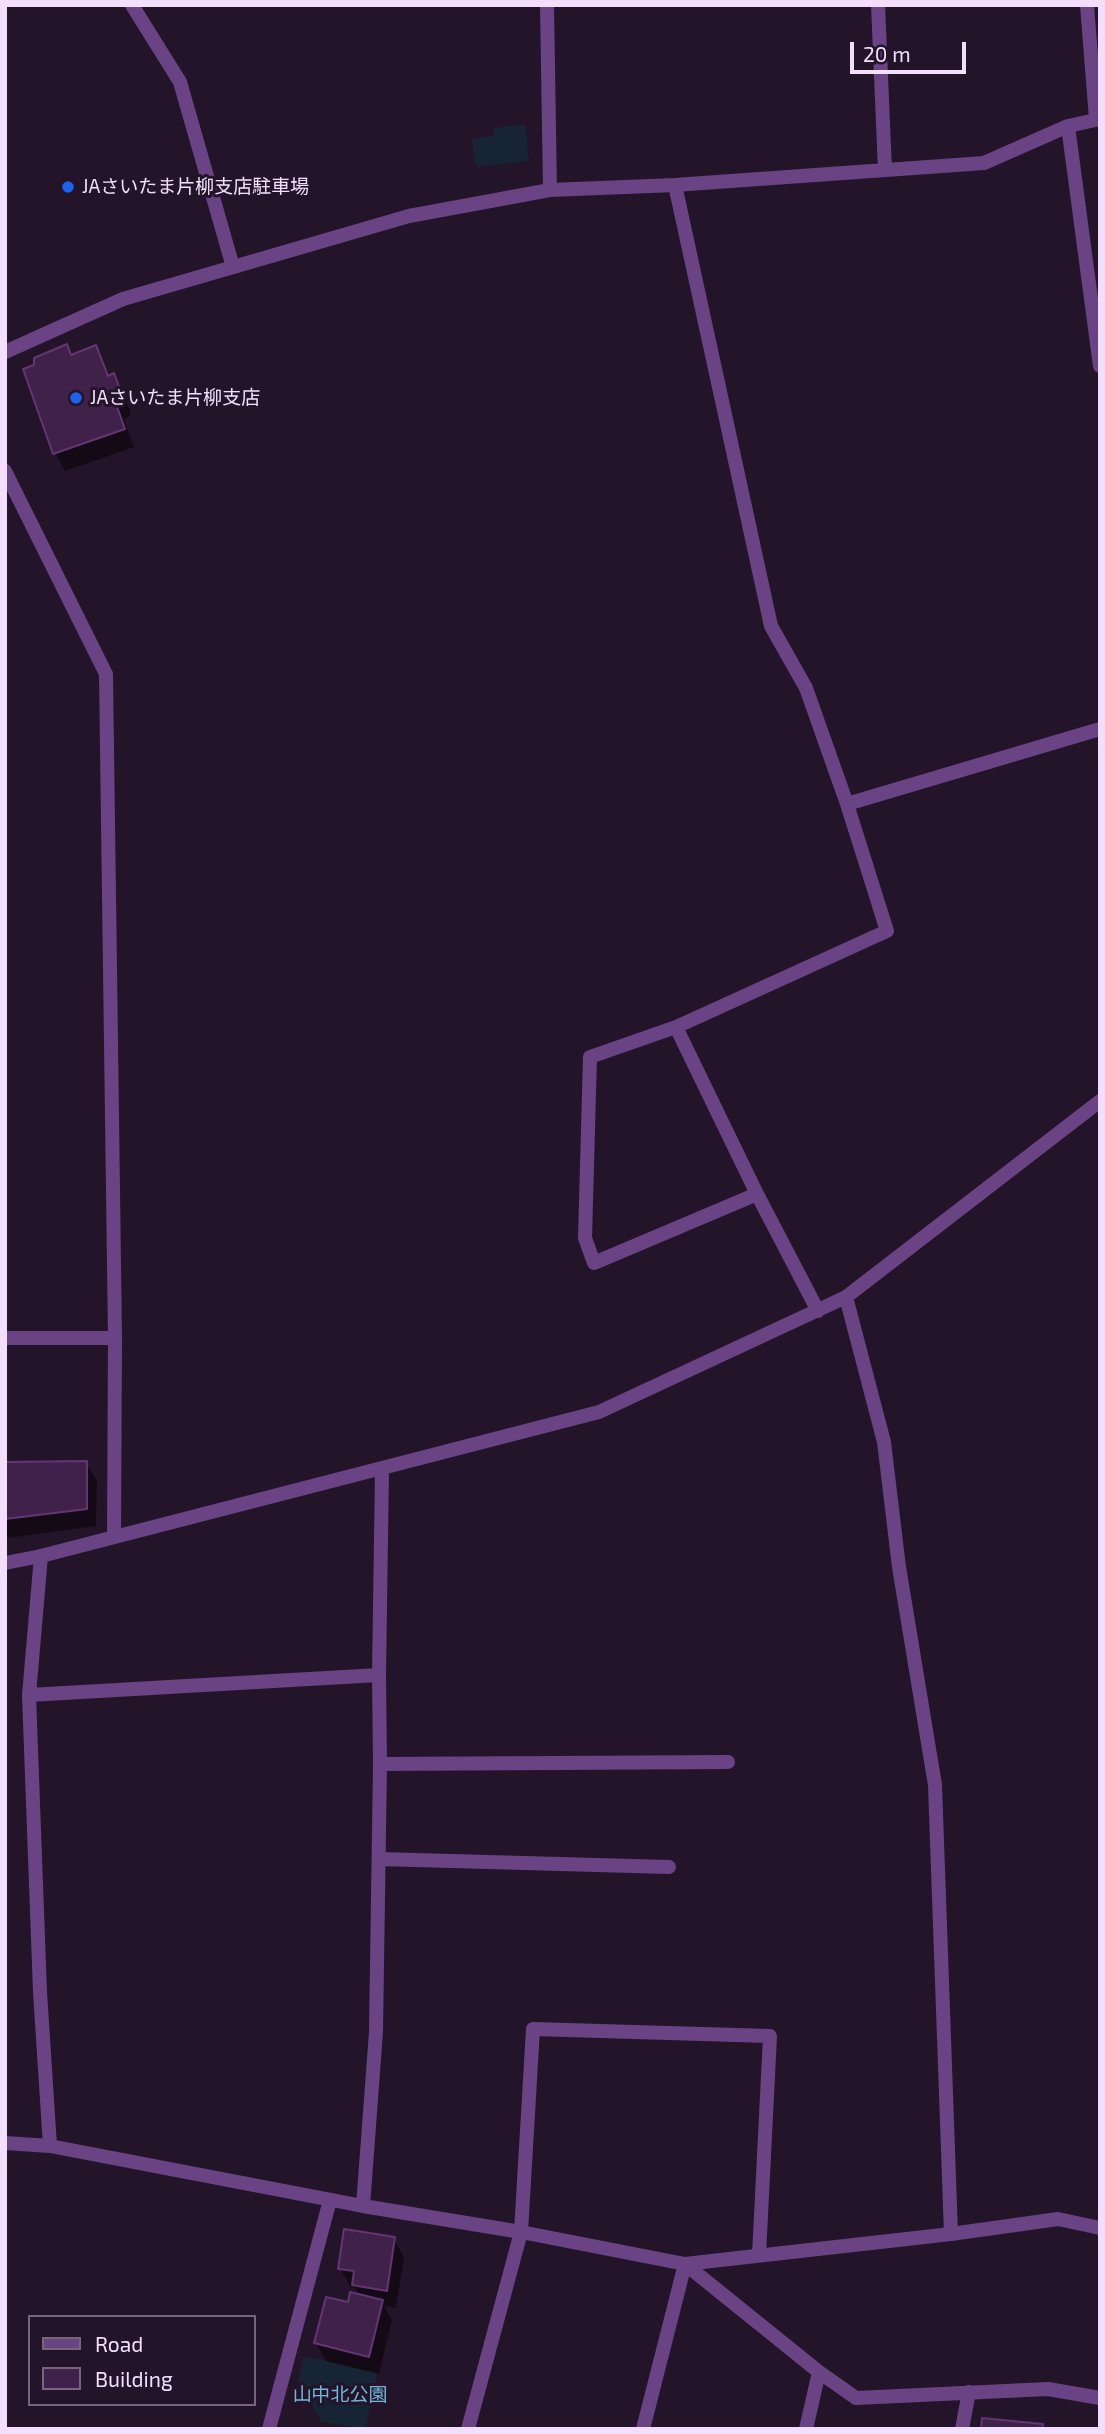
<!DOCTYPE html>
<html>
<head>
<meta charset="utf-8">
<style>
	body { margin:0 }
	#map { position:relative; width:1105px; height:2434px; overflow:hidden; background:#24142a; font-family:"Exo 2",sans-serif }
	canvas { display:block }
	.frame { position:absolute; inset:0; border:7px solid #f3dffc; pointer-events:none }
	.legend { position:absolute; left:28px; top:2315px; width:228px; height:91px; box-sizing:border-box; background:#24142a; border:2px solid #77657e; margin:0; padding:9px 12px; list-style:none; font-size:21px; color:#f3dffc }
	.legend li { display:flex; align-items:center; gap:14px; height:35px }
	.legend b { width:35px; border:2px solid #77657e }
	.scale { position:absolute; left:850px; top:42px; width:116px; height:32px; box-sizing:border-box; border:4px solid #f3dffc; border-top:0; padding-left:9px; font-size:21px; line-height:24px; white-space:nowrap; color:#f3dffc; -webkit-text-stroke:5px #24142a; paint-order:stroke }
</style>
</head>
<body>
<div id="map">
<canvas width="1105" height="2434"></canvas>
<div class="frame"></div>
<ul class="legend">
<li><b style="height:9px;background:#6a4384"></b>Road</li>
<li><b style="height:19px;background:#402149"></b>Building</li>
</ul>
<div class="scale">20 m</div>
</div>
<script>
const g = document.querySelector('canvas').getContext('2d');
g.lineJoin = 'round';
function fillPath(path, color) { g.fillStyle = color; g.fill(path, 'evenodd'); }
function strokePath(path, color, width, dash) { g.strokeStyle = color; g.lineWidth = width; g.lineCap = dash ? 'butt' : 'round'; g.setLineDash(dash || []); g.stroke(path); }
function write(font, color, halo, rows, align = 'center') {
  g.font = font + ' "Exo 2","Noto Sans JP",sans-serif'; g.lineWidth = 6; g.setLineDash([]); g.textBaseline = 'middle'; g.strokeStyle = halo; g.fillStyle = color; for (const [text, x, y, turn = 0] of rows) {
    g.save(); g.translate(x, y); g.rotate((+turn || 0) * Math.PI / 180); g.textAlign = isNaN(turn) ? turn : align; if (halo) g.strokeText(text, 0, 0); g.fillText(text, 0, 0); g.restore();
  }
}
const green = new Path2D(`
	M525,124L529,161L476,167L472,139L494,135V128Z
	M304,2356L378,2373L365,2429L322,2422L298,2382Z`);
const shadow = new Path2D(`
	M66,346L72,356L95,347L110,377L113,375L123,393L131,414L124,420L134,447L65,471L55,453L26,370Z
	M5,1463H86L97,1481L96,1526L8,1538L5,1532Z
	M394,2239L404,2257L396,2308L384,2306L392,2320L379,2374L326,2361L316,2343L349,2304L360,2296L355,2288L351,2287L340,2269Z`);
const building = new Path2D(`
	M67,344L71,355L96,345L108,376L114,373L122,395L115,401L125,429L53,454L23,369L34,365V358Z
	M87,1461V1509L5,1519V1462Z
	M344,2229L395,2237L387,2291L352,2285L354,2271L338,2269Z
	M350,2292L383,2300L369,2357L314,2343L326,2297L348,2302Z
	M982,2418L1043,2424L1042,2429H981Z`);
const service = new Path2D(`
	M846,1297L884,1442L899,1567L935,1785L951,2234
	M29,1695L379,1675
	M5,2143L50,2146L40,1992L29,1695L41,1556
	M521,2232L533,2029L770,2036L759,2255`);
const minor = new Path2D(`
	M132,5L180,82L233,267
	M547,5L550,190
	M878,5L885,170
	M1087,5L1096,119
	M1068,126L1100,366
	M675,185L771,626L806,688L847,804L887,931L676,1027L590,1057L585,1238L594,1263L757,1194
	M5,352L123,299L409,216L550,190L675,185L984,163L1068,126L1100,119
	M5,471L106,674L115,1338L114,1537
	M847,804L1100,729
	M676,1027L757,1194L818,1311
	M5,1338H115
	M5,1563L41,1556L599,1412L846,1297L1100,1101
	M380,1764L728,1762
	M379,1859L669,1867
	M50,2146L363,2206L521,2232L685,2264L819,2372L856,2398L1048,2389L1100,2398
	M363,2206L376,2032L380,1764L379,1675L382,1470
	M269,2429L330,2200
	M468,2429L521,2232
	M643,2429L685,2264L951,2234L1058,2219L1100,2228
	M806,2429L819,2372
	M962,2429L969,2392`);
const markers = [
	[68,187,7,"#1c62eb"],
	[76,398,7,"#1c62eb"]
];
const poiNames = [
	["JAさいたま片柳支店駐車場",82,187],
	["JAさいたま片柳支店",90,398]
];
const parkNames = [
	["山中北公園",340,2395]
];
fillPath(green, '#172433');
fillPath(shadow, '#0007');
fillPath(building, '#402149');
strokePath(building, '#643573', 2);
strokePath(service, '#6a4384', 14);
strokePath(minor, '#6a4384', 14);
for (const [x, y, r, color] of markers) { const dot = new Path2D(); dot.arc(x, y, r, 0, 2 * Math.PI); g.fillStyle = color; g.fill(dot); strokePath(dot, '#24142a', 2.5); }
write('19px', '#f3dffc', '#24142a', poiNames, 'left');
write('19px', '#70b7d7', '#24142a', parkNames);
</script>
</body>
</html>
